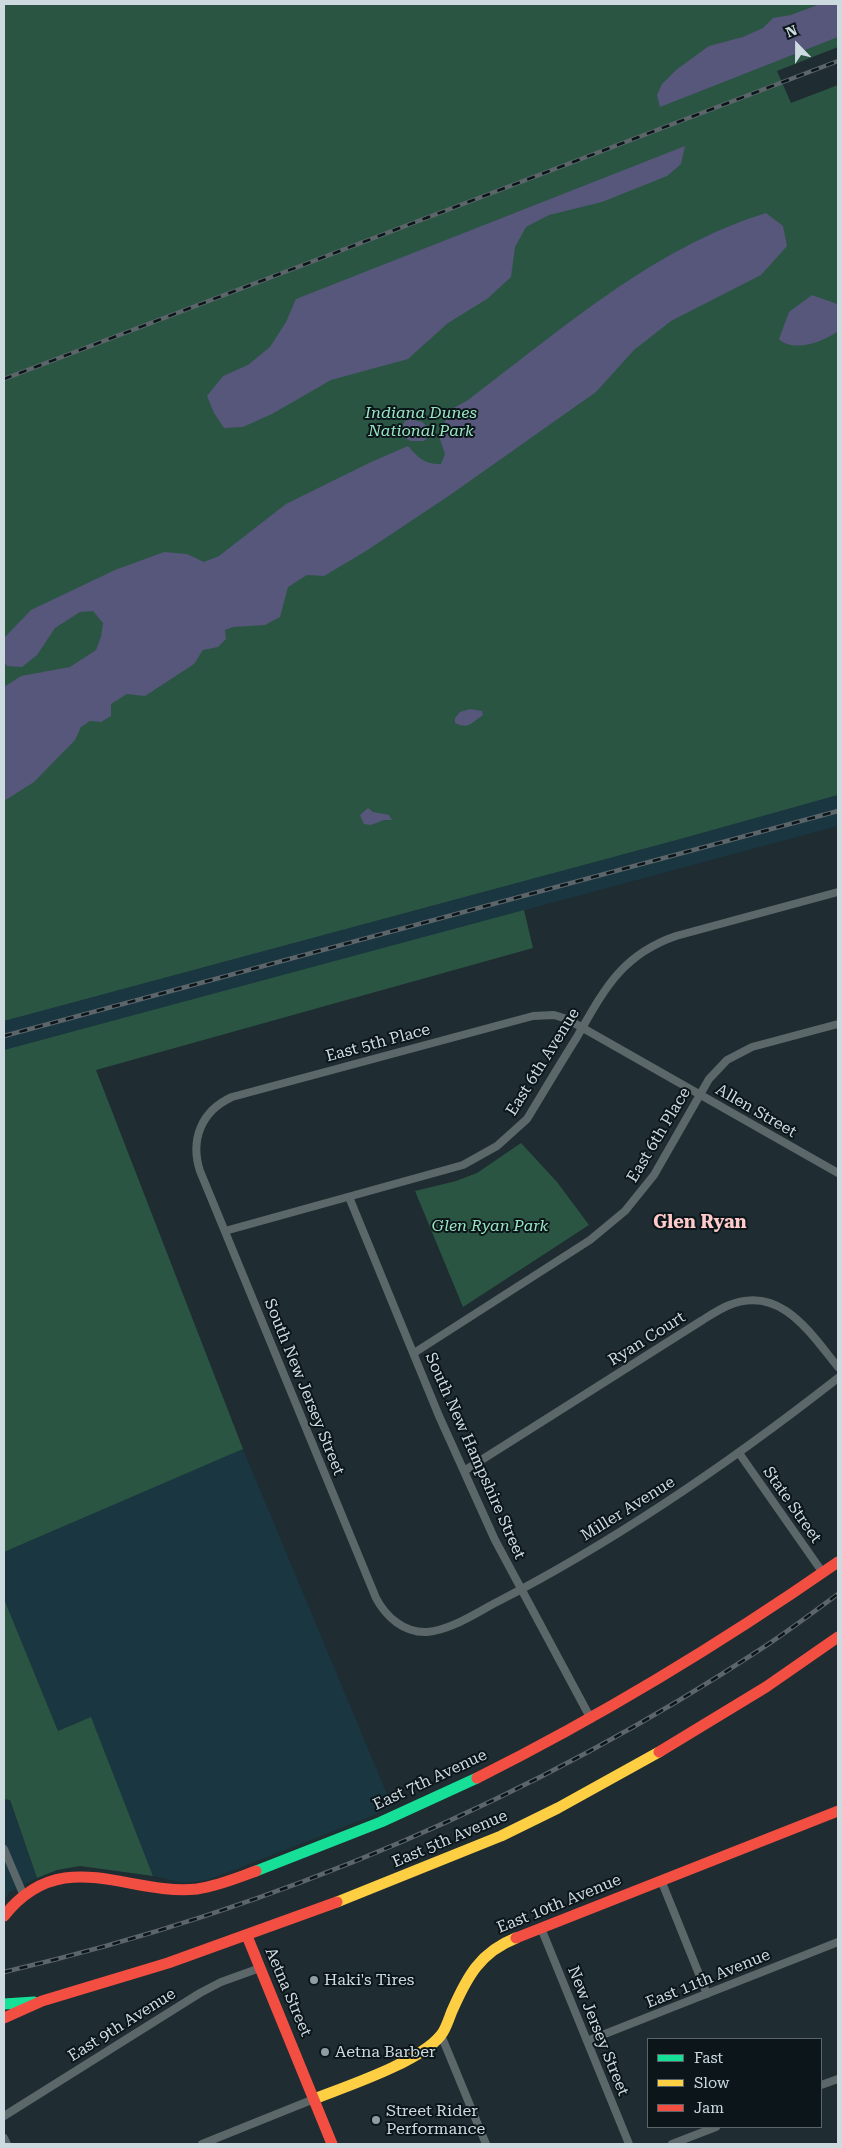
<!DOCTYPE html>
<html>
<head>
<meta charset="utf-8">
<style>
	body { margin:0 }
	#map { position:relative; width:842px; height:2148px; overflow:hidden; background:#1f2c31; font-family:"Roboto Serif",serif }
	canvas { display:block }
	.frame { position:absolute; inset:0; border:5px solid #cddbe0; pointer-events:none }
	.legend { position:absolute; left:647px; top:2038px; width:175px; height:90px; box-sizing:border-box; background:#0c161a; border:1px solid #596569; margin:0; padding:6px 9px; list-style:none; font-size:15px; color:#cddbe0 }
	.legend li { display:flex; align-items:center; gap:10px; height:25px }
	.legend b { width:25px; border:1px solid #596569 }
	.north { position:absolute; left:772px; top:20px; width:50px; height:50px; -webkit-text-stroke:4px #0c161a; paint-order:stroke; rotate:338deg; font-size:14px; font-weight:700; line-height:20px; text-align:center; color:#cddbe0 }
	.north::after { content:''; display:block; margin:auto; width:18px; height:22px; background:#cddbe0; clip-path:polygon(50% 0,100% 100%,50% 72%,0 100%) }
</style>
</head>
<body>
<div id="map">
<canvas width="842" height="2148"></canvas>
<div class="frame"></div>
<ul class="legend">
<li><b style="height:6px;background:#16e098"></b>Fast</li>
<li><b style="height:6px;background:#ffcf43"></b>Slow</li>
<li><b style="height:6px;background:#f24e42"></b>Jam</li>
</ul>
<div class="north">N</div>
</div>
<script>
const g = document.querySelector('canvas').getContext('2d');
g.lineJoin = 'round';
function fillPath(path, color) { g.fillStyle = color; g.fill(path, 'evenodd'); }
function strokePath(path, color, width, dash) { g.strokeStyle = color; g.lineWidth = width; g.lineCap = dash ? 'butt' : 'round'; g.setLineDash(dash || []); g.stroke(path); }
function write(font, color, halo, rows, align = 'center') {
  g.font = font + ' "Roboto Serif",serif'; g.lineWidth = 4; g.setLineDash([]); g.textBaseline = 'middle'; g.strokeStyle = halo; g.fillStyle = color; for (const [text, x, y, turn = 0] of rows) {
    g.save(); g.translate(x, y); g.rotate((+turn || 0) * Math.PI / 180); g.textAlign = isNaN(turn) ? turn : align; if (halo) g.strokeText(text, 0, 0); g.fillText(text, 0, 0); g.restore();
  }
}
const built = new Path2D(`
	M838,795V826L4,1050V1021L684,838Z
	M243,1449L392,1806L372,1816L208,1880L184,1883L153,1876L91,1718L58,1731L4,1599V1552Z
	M4,1799H9L37,1878L10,1892L4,1900Z`);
const green = new Path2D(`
	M4,4H838V47L777,71L791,103L838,85V795L684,838L4,1021Z
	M524,910L533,948L96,1070L243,1449L4,1552V1050Z
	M521,1143L557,1182L589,1225L463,1307L415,1191L456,1181L477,1173Z
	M4,1599L58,1731L91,1717L153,1876L80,1866L57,1870L37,1878L10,1800L4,1799Z`);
const water = new Path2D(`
	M820,4H838V37L660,107L657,95L662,84L676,70L709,46L743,37L763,28L773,18L791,15Z
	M685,146L681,164L667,176L602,202L549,215L526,227L515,247L511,277L487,299L448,323L408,359L331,380L272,414L243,427L224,428L214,413L207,396L223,376L248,365L270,347L286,322L296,299Z
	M766,213L783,226L787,246L761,275L671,321L634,350L596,392L450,495L366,551L324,576L307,575L288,587L280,617L265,625L233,627L225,630L226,639L218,647L203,650L194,664L145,696L127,694L111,704V716L101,722L90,721L81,727L75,740L34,782L4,801V687L21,676L70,667L96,650L101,637L103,623L93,611L80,612L55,628L37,655L22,667L7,666L4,662V638L31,610L115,570L164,552L187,554L204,562L219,556L286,504L369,463L408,446C418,458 426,465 441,464L445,454L439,436L450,410L468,400C561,330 653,248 766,213Z
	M812,295L837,304L838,331C824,342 793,353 779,339L789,312Z
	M411,419L422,422L429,428L428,437L424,441H411L403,437L402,427L405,421Z
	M470,709L482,711L483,715C472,722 469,730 455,723V718L460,712Z
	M368,808L373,812L389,815L392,820H384L371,825L364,824L360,815Z`);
const street = new Path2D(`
	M838,1173L567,1019L554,1015L533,1016L232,1097C201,1111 190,1140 200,1171L376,1598C386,1617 404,1633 427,1632C452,1630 477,1612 499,1601C619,1539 732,1461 838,1378
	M349,1197L439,1416L495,1540L591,1719
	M225,1231L463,1165L497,1146L527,1119C544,1091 560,1064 577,1037C604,990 621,955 676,936L838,892
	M414,1353L590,1240L625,1211L654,1175L709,1079L727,1060L752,1047L838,1024
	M739,1453L823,1573
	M464,1471L701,1321C709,1316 718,1310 727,1306C780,1283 810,1333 838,1367
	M4,1849L24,1896
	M661,1880L707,1994
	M541,1928L629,2144
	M441,2035L486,2144
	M587,2041L838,1942
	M821,2085L838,2079
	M4,2116L200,1993L221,1982L260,1968
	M4,2138L7,2144
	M202,2144L314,2099
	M672,2144L716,2127`);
const fast = new Path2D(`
	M256,1871L381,1822L477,1778
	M4,2004L34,2002`);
const slow = new Path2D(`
	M337,1902L501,1836L558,1808L659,1752
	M314,2099C347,2086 420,2062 441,2035C446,2029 449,2018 452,2011C467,1977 480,1952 516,1938`);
const jam = new Path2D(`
	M659,1752L766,1687L838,1637
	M477,1778C605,1714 720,1644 838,1562
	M4,1916C62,1843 127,1896 197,1889C218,1886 237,1878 256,1871
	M247,1936L332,2144
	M516,1938L838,1811
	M4,2018L42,2001L168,1963L337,1902`);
const rail = new Path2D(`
	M4,379L838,61
	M4,1036L838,811
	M4,1972C275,1909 534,1799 767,1645C791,1629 815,1611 838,1594`);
const markers = [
	[314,1980,5,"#909ea3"],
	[325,2052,5,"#909ea3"],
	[376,2120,5,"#909ea3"]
];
const parkNames = [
	["Indiana Dunes",421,413],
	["National Park",421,431],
	["Glen Ryan Park",490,1226]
];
const streetNames = [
	["East 5th Place",378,1043,-15],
	["East 6th Avenue",543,1062,-58],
	["Allen Street",756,1111,30],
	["East 6th Place",659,1135,-59],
	["Ryan Court",647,1339,-32],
	["South New Jersey Street",304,1387,68],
	["South New Hampshire Street",475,1456,66],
	["State Street",792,1505,55],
	["Miller Avenue",628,1509,-32],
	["East 7th Avenue",430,1780,-25],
	["East 5th Avenue",450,1839,-23],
	["East 10th Avenue",559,1904,-22],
	["East 11th Avenue",708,1979,-22],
	["Aetna Street",288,1992,67],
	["East 9th Avenue",122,2025,-32],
	["New Jersey Street",598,2031,68]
];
const poiNames = [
	["Haki's Tires",324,1980],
	["Aetna Barber",335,2052],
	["Street Rider",386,2111],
	["Performance",386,2129]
];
const neighbourhoodNames = [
	["Glen Ryan",700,1223]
];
fillPath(built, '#193641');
fillPath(green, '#2a5543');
fillPath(water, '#57567b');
strokePath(street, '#5c676a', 8);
strokePath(fast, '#16e098', 11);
strokePath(slow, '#ffcf43', 11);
strokePath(jam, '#f24e42', 11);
strokePath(rail, '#5c666a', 4.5);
strokePath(rail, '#0c161a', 2.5, [8]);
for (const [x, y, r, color] of markers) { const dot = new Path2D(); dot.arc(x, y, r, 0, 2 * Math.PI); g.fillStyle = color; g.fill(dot); strokePath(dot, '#0c161a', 2); }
write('italic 16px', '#98e6c0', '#0c161a', parkNames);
write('16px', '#cddbe0', '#0c161a', streetNames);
write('16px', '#cddbe0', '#0c161a', poiNames, 'left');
write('bold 18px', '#fecaca', '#0c161a', neighbourhoodNames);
</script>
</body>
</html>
